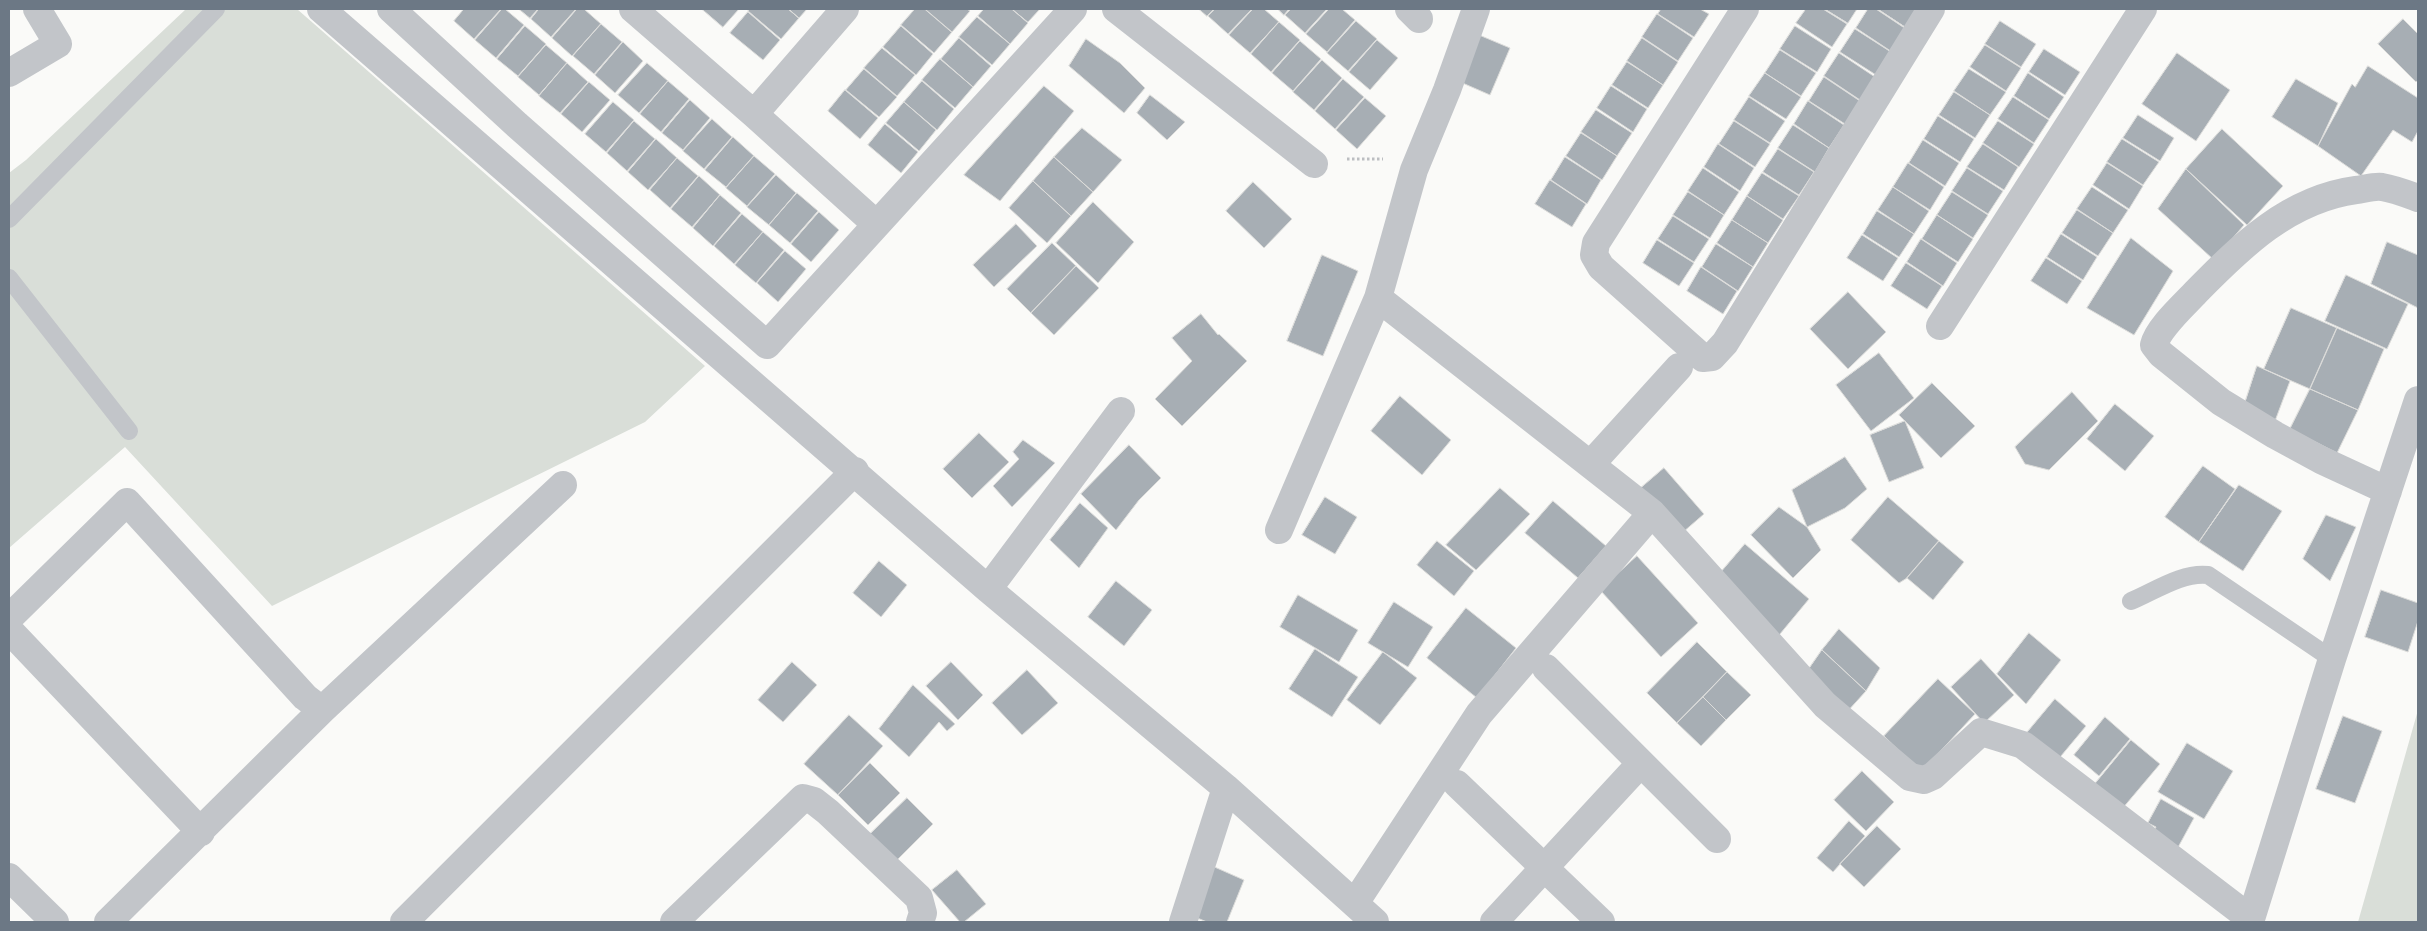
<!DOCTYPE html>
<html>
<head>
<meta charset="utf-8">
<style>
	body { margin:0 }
	#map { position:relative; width:2427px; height:931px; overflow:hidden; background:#fafaf8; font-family:Rubik,sans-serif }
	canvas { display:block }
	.frame { position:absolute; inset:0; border:10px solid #6c7885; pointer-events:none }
</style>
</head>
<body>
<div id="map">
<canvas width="2427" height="931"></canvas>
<div class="frame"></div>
</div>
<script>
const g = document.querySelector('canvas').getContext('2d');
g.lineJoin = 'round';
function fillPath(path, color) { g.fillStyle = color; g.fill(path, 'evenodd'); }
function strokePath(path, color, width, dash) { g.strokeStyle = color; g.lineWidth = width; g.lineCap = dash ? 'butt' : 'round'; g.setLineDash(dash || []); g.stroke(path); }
const green = new Path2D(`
	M186,9H297L705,366L645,422L272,606L125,447L9,548V173L26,160Z
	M2418,710V922H2358Z`);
const building = new Path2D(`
	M464,9H501L474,39L454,21Z
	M502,9H505L524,25L496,58L475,40Z
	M519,9H538L530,18Z
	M539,9H576L551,37L531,19Z
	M577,9H584L601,24L572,56L552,38Z
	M702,9H739L723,27Z
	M750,9H788L799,18L781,39L748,11Z
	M789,9H807L799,18Z
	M915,9H925L952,32L934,53L901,25Z
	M925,9H967L970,11L952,32Z
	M984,9H1012L1028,23L1010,44L978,16Z
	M1012,9H1040L1028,22Z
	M1199,9H1214L1207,16Z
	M1215,9H1252L1228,34L1208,16Z
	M1253,9H1264L1279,22L1250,53L1229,35Z
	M1278,9H1289L1284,15Z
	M1291,9H1327L1305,33L1285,15Z
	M1329,9H1342L1355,20L1327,52L1306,34Z
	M1661,9H1700L1709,14L1694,37L1658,14Z
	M1806,9H1823L1847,24L1832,47L1796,23Z
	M1825,9H1857L1848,23Z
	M1868,9H1876L1906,29L1892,52L1856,28Z
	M1878,9H1919L1907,28Z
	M748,12L780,40L763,60L730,33Z
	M1657,14L1693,38L1678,61L1642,37Z
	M977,17L1010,44L992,65L959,37Z
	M2403,19L2418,34V80L2416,82L2378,44Z
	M1356,21L1377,39L1348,71L1327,53Z
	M2000,21L2036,44L2021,67L1985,44Z
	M1279,22L1300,40L1271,72L1251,54Z
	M601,24L622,42L594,74L573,56Z
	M525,26L546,44L518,76L497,59Z
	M901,26L933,54L916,75L883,47Z
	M1795,26L1831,49L1817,72L1780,49Z
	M1855,29L1891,52L1876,75L1840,52Z
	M1472,32L1510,48L1490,95L1451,78Z
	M959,38L991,66L973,87L941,59Z
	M1642,38L1678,62L1663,85L1627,61Z
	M1086,39L1120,63L1145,88L1124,113L1069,66Z
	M1377,40L1398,58L1370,90L1349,72Z
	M1300,41L1321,59L1293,91L1272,73Z
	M623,42L643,61L615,93L595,75Z
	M546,45L567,63L539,95L518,77Z
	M1985,45L2021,68L2006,91L1970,67Z
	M882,48L915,75L897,96L864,68Z
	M2044,49L2080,72L2065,95L2029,72Z
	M1780,50L1816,73L1801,96L1765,73Z
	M1839,53L1875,77L1860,100L1824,76Z
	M2177,53L2230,90L2196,141L2142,104Z
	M940,59L973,87L955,108L922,80Z
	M1322,60L1342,78L1314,110L1293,92Z
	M1627,62L1663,85L1648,108L1612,85Z
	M567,63L588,82L560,113L539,96Z
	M647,63L668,81L639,113L618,95Z
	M2368,66L2418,98V131L2412,142L2393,130L2361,176L2318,146L2352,84L2355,87Z
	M864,69L897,97L879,117L846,90Z
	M1969,69L2006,92L1990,115L1954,91Z
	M1765,73L1801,97L1786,119L1749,96Z
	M2028,73L2064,97L2049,119L2014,96Z
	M1824,77L1860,101L1845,124L1809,101Z
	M1343,79L1364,97L1335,129L1315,111Z
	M2296,79L2338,103L2318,146L2272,117Z
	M668,81L689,99L661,132L640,114Z
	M922,81L954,109L937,130L904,102Z
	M589,82L610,100L582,132L561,114Z
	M1044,86L1074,111L1000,201L964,175Z
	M1611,86L1647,109L1633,132L1597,108Z
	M845,90L878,118L860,139L828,111Z
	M1954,92L1990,115L1975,138L1939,115Z
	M1150,95L1185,122L1167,140L1137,113Z
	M1749,97L1785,121L1770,143L1734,120Z
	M2013,97L2049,120L2034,143L1998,119Z
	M1365,98L1386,116L1357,149L1336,130Z
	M690,100L710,118L683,150L662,133Z
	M1808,101L1844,125L1829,148L1794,124Z
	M613,102L634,120L606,152L585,134Z
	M904,102L936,130L919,151L886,123Z
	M1596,110L1632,133L1617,156L1581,132Z
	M2138,115L2174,138L2160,161L2123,138Z
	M1938,116L1974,139L1960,162L1924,139Z
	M712,119L732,137L704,169L683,151Z
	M634,121L655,139L627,171L607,153Z
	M1734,121L1770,144L1755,167L1719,144Z
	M1998,121L2034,144L2019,167L1983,143Z
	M885,124L918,152L901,173L868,145Z
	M1793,125L1829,148L1815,172L1778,148Z
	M1082,128L1122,160L1093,192L1054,157Z
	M2222,129L2283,186L2247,225L2186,169Z
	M1581,133L1617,156L1602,180L1566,156Z
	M733,137L754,156L726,187L705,170Z
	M656,139L677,158L648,190L628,172Z
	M2122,139L2159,162L2143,185L2107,162Z
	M1923,140L1959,163L1945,186L1909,163Z
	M1718,144L1754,168L1740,191L1704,167Z
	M1983,144L2018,167L2004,190L1967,167Z
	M1778,149L1814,172L1799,195L1763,172Z
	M754,156L775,174L747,206L726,188Z
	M1054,157L1093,192L1071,216L1033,181Z
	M1565,157L1601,180L1587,204L1551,180Z
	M677,158L698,176L670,208L650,190Z
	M1908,163L1944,187L1930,210L1893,187Z
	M2107,163L2143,186L2129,209L2093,185Z
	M1703,168L1739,192L1724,215L1688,191Z
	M1967,168L2003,191L1988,214L1952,191Z
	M2186,169L2244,225L2214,260L2158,209Z
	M1762,173L1799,196L1783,219L1747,196Z
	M776,175L796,193L769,225L747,207Z
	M699,176L720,195L692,227L671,209Z
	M1550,180L1586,204L1572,227L1535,204Z
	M1033,181L1071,216L1047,243L1009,208Z
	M1253,182L1292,219L1264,248L1226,211Z
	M1893,187L1929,211L1914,234L1878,210Z
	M2092,187L2128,210L2113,233L2077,209Z
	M1688,192L1724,215L1710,238L1673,215Z
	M1952,192L1988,215L1973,238L1937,215Z
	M797,193L818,211L790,243L769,225Z
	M720,195L741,213L713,246L693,228Z
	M1747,196L1783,220L1768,243L1732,220Z
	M1093,202L1134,242L1098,283L1056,243Z
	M2077,210L2113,233L2098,256L2062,233Z
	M1877,211L1914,234L1899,257L1863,234Z
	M819,212L839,230L811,262L791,244Z
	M742,214L763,232L734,264L714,246Z
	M1937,215L1973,239L1958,262L1922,239Z
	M1673,216L1709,239L1694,262L1658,239Z
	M1732,220L1768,243L1753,267L1717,243Z
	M1016,224L1037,246L994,287L973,265Z
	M763,232L784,250L756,283L735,265Z
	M2061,234L2097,257L2083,280L2047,257Z
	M1862,235L1898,258L1883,281L1847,258Z
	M2131,238L2173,271L2134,335L2087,308Z
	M1921,239L1957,263L1943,286L1907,262Z
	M1657,240L1694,263L1679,286L1643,263Z
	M2387,242L2418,255V308L2371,284Z
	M1052,243L1076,266L1031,313L1007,289Z
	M1716,244L1753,267L1738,291L1702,267Z
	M785,251L806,269L778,302L757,283Z
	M1322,255L1358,271L1323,356L1287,341Z
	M2046,258L2082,281L2067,304L2031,281Z
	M1906,263L1942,286L1927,309L1891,286Z
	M1076,266L1099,288L1054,335L1031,313Z
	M1701,267L1737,291L1723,314L1687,291Z
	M2346,275L2408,304L2387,349L2325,321Z
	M1848,292L1886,332L1848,369L1810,329Z
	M2291,308L2337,328L2310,389L2264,369Z
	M1201,314L1218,335L1219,334L1247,361L1182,426L1155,399L1192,361L1172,338Z
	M2337,328L2384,349L2358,410L2310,389Z
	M1879,353L1914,398L1871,431L1836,385Z
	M2257,366L2290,381L2275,421L2244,406Z
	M1932,383L1975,426L1941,458L1899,415Z
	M2310,389L2358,410L2337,453L2290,429Z
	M2072,392L2098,421L2049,470L2025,464L2015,447Z
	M1400,396L1451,440L1422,475L1371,431Z
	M2115,404L2154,436L2125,471L2087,439Z
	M1905,421L1924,468L1889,482L1870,435Z
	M979,433L1009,462L972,498L943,469Z
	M1023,440L1055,463L1012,507L993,486L1019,459L1013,452Z
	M1129,445L1161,478L1139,500L1116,530L1081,494Z
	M1845,457L1867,489L1845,508L1807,527L1792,490Z
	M2203,466L2235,489L2199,542L2165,517Z
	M1664,468L1704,514L1675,539L1635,493Z
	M2239,485L2282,511L2243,571L2199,542Z
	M1500,488L1530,514L1476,570L1446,545Z
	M1325,497L1357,517L1335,554L1302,535Z
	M1888,497L1939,541L1907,578L1899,583L1851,540Z
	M1553,501L1606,546L1578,578L1525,533Z
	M1080,503L1108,528L1079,568L1050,540Z
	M1779,507L1807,527L1821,550L1793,578L1751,535Z
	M2326,515L2356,527L2330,581L2303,559Z
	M1437,541L1474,571L1454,596L1417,565Z
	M1939,541L1964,562L1933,600L1907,578Z
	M1745,544L1809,599L1775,640L1710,585Z
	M1637,556L1698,623L1661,657L1600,590Z
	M879,561L907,585L881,617L853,593Z
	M1116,581L1152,610L1124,646L1088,617Z
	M2381,590L2418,603V621L2408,652L2365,637Z
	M1298,595L1358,630L1339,662L1280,627Z
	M1394,602L1433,627L1408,667L1368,643Z
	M1466,608L1516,648L1477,698L1427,658Z
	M1839,629L1880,668L1866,691L1822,650Z
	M2029,633L2061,660L2026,704L1997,674Z
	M1697,642L1727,672L1677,723L1647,693Z
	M1315,649L1358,677L1332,717L1289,689Z
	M1822,650L1866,691L1846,713L1804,676Z
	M1383,652L1417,678L1380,725L1347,700Z
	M1981,659L2014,695L1984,723L1951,687Z
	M792,662L817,685L783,722L758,700Z
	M951,662L983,695L958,720L926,686Z
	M1027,670L1058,703L1022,735L992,703Z
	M1727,672L1751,695L1726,720L1703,697Z
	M1938,679L1975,714L1921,772L1884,736Z
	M913,685L955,724L947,731L939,722L909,757L879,729Z
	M1703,697L1726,720L1701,746L1677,723Z
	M2055,699L2086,726L2056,762L2025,735Z
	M849,715L883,746L838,795L804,764Z
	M2343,716L2382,731L2355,803L2316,789Z
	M2105,717L2130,739L2099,776L2074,755Z
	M2131,740L2160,764L2122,809L2094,785Z
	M2187,743L2233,771L2204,819L2158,792Z
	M870,763L900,793L868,825L838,795Z
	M1862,771L1894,802L1866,831L1834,800Z
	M907,798L933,824L894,863L867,837Z
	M2161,799L2194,818L2176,851L2151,837L2156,827L2148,823Z
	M1849,821L1865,836L1833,872L1817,858Z
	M1877,826L1901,849L1864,887L1840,864Z
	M1210,865L1244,880L1227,922H1207L1190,915Z
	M957,870L986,904L964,922H960L932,890Z`);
const path = new Path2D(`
	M1347,159H1383`);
const lane = new Path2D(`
	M9,219L216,9
	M9,278L129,431
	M2131,601C2155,591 2182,572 2208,575L2332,659`);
const street = new Path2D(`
	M321,9L988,589L1226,788L1375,922
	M391,9L517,125L767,345L1073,9
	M633,9L754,114L876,224
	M1116,9L1314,164
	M1409,9L1419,19
	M1476,9L1447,90L1414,170L1378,298L1652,513
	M1745,9L1596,243L1594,255L1601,267L1703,358L1712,357L1725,343L1931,9
	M9,73L58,44L37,9
	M754,114L845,9
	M1940,326L2143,9
	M1591,464L1679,367
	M2388,491L2321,460L2275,435L2221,402L2161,354L2154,345C2158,328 2184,305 2196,292C2241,246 2289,199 2356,190C2364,189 2374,186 2382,187C2394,189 2407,194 2418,198
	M1279,530L1378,298
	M988,589L1121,411
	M9,618L127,502L305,697L322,710
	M9,630L201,832
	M1546,668L1717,839
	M1457,784L1601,922
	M9,877L55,922
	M1355,903L1479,714L1652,513L1825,705L1910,777L1924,780L1933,776L1981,732L2023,745L2251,919
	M108,922L322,710L563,485
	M404,922L855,471
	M674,922L803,798L814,801L828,812L919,898L923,913L920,922
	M1183,922L1226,788
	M1494,922L1641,763
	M2250,922L2332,659L2418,400`);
fillPath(green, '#d9ded8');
fillPath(building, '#a7aeb4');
strokePath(building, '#dcdcda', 1);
strokePath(path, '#bcbec1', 3, [2.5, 2.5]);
strokePath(lane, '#c2c5c9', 18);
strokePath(street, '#c2c5c9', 28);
</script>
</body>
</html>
